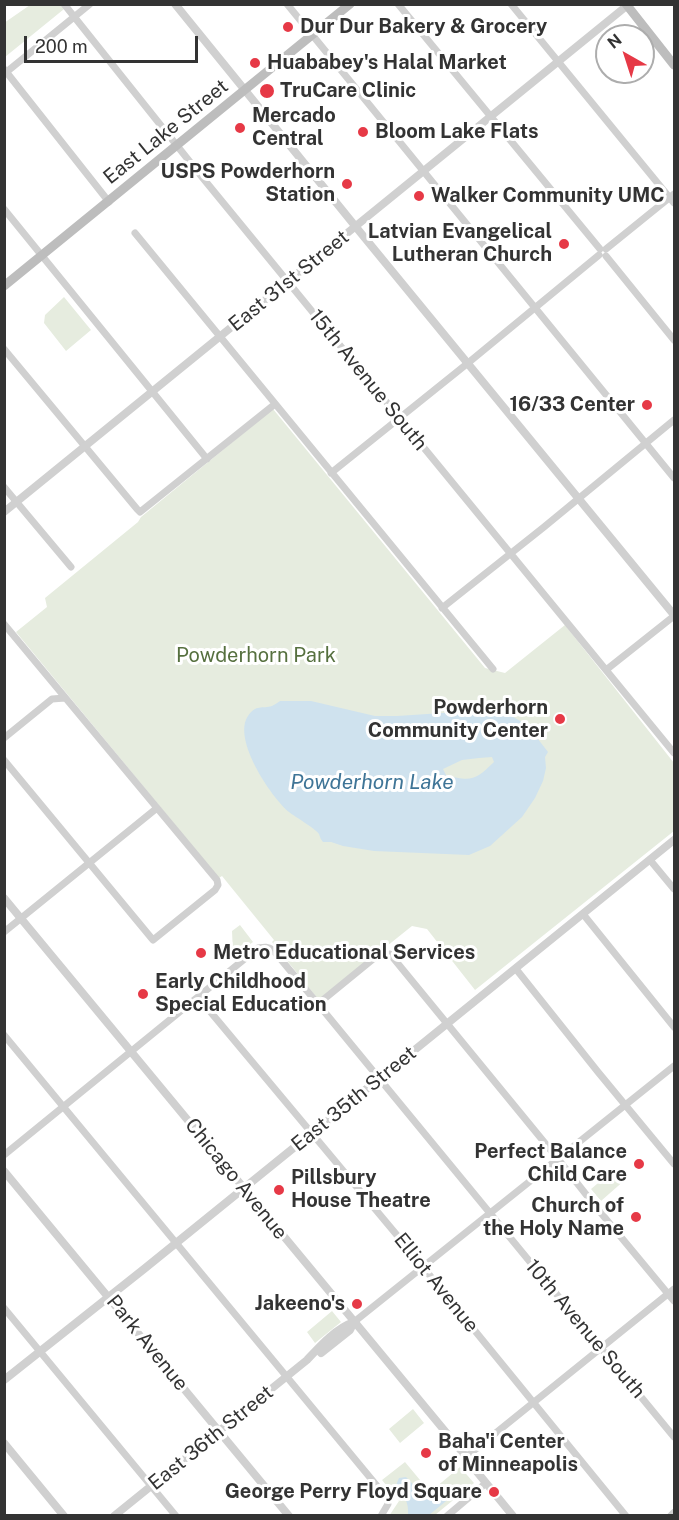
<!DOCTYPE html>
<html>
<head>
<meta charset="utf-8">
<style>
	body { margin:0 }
	#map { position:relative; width:679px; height:1520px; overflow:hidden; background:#fff; font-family:"Public Sans",sans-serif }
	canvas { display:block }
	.frame { position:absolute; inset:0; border:6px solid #333; pointer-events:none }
	.north { position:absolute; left:595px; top:24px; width:60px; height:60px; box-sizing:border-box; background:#fff; border:2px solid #adadad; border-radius:50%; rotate:321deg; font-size:16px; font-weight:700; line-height:24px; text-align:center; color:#333 }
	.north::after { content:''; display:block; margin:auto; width:21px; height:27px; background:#e63946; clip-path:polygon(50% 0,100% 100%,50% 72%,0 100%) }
	.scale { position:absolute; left:24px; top:36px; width:174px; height:27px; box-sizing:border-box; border:3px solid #333; border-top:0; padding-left:8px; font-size:18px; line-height:21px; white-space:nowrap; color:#333; -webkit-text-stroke:4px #fff; paint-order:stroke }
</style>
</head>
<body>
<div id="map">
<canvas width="679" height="1520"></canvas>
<div class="frame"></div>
<div class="north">N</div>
<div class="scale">200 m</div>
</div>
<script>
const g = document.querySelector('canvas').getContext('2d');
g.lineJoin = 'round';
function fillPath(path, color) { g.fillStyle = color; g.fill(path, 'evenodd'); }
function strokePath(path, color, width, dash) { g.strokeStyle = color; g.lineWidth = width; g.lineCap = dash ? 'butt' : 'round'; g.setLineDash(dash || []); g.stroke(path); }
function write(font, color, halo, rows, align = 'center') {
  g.font = font + ' "Public Sans",sans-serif'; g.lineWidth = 6; g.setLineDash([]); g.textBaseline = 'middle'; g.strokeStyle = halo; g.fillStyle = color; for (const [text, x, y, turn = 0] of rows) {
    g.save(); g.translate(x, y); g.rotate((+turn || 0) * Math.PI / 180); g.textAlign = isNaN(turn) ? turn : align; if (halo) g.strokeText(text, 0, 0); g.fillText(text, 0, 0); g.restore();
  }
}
const green = new Path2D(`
	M30,5H69L5,57L4,23Z
	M64,297L91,330L66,351L44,323L45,315Z
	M273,409L485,668L505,673L565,625L674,763V831L475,990L427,929L412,926L322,998L318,999L272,942L274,940L222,876L219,878L16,632L47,607L45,598L138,522L141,517Z
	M240,925L253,942L235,956L233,953L232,931Z
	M616,1168L626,1179L601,1201L591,1189Z
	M332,1311L341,1322L315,1343L307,1332Z
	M413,1409L424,1423L400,1443L389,1429Z
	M405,1462L430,1492L460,1467L474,1483L435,1515L389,1516L399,1501L382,1480Z`);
const water = new Path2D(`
	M280,701H311L375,716H397L488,710L508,714L527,725L548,752L545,757L546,768L543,781L535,798L522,817L490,846L469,855L374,851L343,846L331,842H323C321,840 320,837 319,834C315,828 295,817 289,812C271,797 232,739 248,716C256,704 262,709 272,706C274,705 279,702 280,701ZM479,758L492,757L494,762C476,780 471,782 446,775L443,769L462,760Z
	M406,1477L427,1499H432L451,1486H455L457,1489L456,1493L429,1515H408C409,1502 404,1495 396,1485L399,1478Z`);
const minor = new Path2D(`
	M64,4L202,177L674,753
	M287,4L674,478
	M398,4L600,249
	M511,4L674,203
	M4,69L109,202
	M4,74L90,4
	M4,209L207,459
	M135,233L493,669
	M606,249L674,194
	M606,256L674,340
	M4,349L137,509L140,512L275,404
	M331,473L468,363L599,255
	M4,487L71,567
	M442,608L544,527L674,420
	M4,624L217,880L218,885L215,890L153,940L4,760
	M606,670L674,616
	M4,738L52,699L65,698
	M650,860L674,889
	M583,914L674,1027
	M4,932L157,808
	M516,969L598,1072L674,1164
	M198,997L396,1234L626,1516
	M318,1004L378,955L390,954L558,1159L596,1207L674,1301
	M4,1035L387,1498L388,1504L381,1516
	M4,1155L258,948C264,947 267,946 273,950L318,1004L674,1437
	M4,1308L176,1516
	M354,1322L674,1066
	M466,1457L674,1289
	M447,1516L486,1483`);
const tertiary = new Path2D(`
	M175,4L360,232L674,615
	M4,512L629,4
	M4,898L468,1459L472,1462L473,1467
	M4,1171L289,1516
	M321,1353L350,1330L354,1322
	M4,1380L144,1269L674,840
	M4,1443L64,1516
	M469,1464L473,1467L513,1516
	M114,1516L307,1360C320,1346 336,1328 354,1322
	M671,1516L674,1513`);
const secondary = new Path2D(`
	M626,4L674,65
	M4,286L350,4`);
const markers = [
	[288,27,6,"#e63946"],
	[255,63,6,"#e63946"],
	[267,91,8,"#e63946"],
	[240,128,6,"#e63946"],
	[363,132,6,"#e63946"],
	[347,184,6,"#e63946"],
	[419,196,6,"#e63946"],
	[564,244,6,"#e63946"],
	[647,405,6,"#e63946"],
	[560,719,6,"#e63946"],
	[201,953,6,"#e63946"],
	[143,994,6,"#e63946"],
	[639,1164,6,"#e63946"],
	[279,1190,6,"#e63946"],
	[636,1217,6,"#e63946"],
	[357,1304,6,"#e63946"],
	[426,1453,6,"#e63946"],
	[494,1492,6,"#e63946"]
];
const poiNames = [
	["Dur Dur Bakery & Grocery",300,27],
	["Huababey's Halal Market",267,63],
	["TruCare Clinic",280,91],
	["Mercado",252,116],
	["Central",252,139],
	["Bloom Lake Flats",375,132],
	["USPS Powderhorn",335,172,"right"],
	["Station",335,195,"right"],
	["Walker Community UMC",431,196],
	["Latvian Evangelical",552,232,"right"],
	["Lutheran Church",552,255,"right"],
	["16/33 Center",635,405,"right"],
	["Powderhorn",548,708,"right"],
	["Community Center",548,731,"right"],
	["Metro Educational Services",213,953],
	["Early Childhood",155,982],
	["Special Education",155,1005],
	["Perfect Balance",627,1152,"right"],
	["Child Care",627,1175,"right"],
	["Pillsbury",291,1178],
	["House Theatre",291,1201],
	["Church of",624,1206,"right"],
	["the Holy Name",624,1229,"right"],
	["Jakeeno's",345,1304,"right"],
	["Baha'i Center",438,1442],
	["of Minneapolis",438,1465],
	["George Perry Floyd Square",482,1492,"right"]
];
const streetNames = [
	["East Lake Street",166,132,-39],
	["East 31st Street",289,281,-39],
	["15th Avenue South",368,380,51],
	["East 35th Street",354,1099,-39],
	["Chicago Avenue",236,1179,51],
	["Elliot Avenue",436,1283,51],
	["10th Avenue South",585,1329,50],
	["Park Avenue",147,1343,51],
	["East 36th Street",211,1438,-39]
];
const parkNames = [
	["Powderhorn Park",256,656]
];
const waterNames = [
	["Powderhorn Lake",372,783]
];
fillPath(green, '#e6ecdf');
fillPath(water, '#cfe2ee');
strokePath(minor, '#d0d0d0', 7);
strokePath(tertiary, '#d0d0d0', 8);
strokePath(secondary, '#bdbdbd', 9);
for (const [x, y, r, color] of markers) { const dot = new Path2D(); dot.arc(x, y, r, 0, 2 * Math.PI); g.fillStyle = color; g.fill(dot); strokePath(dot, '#fff', 2); }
write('bold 20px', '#333', '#fff', poiNames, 'left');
write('20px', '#333', '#fff', streetNames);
write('20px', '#56703f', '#fff', parkNames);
write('italic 21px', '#3f7597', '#fff', waterNames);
</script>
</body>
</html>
